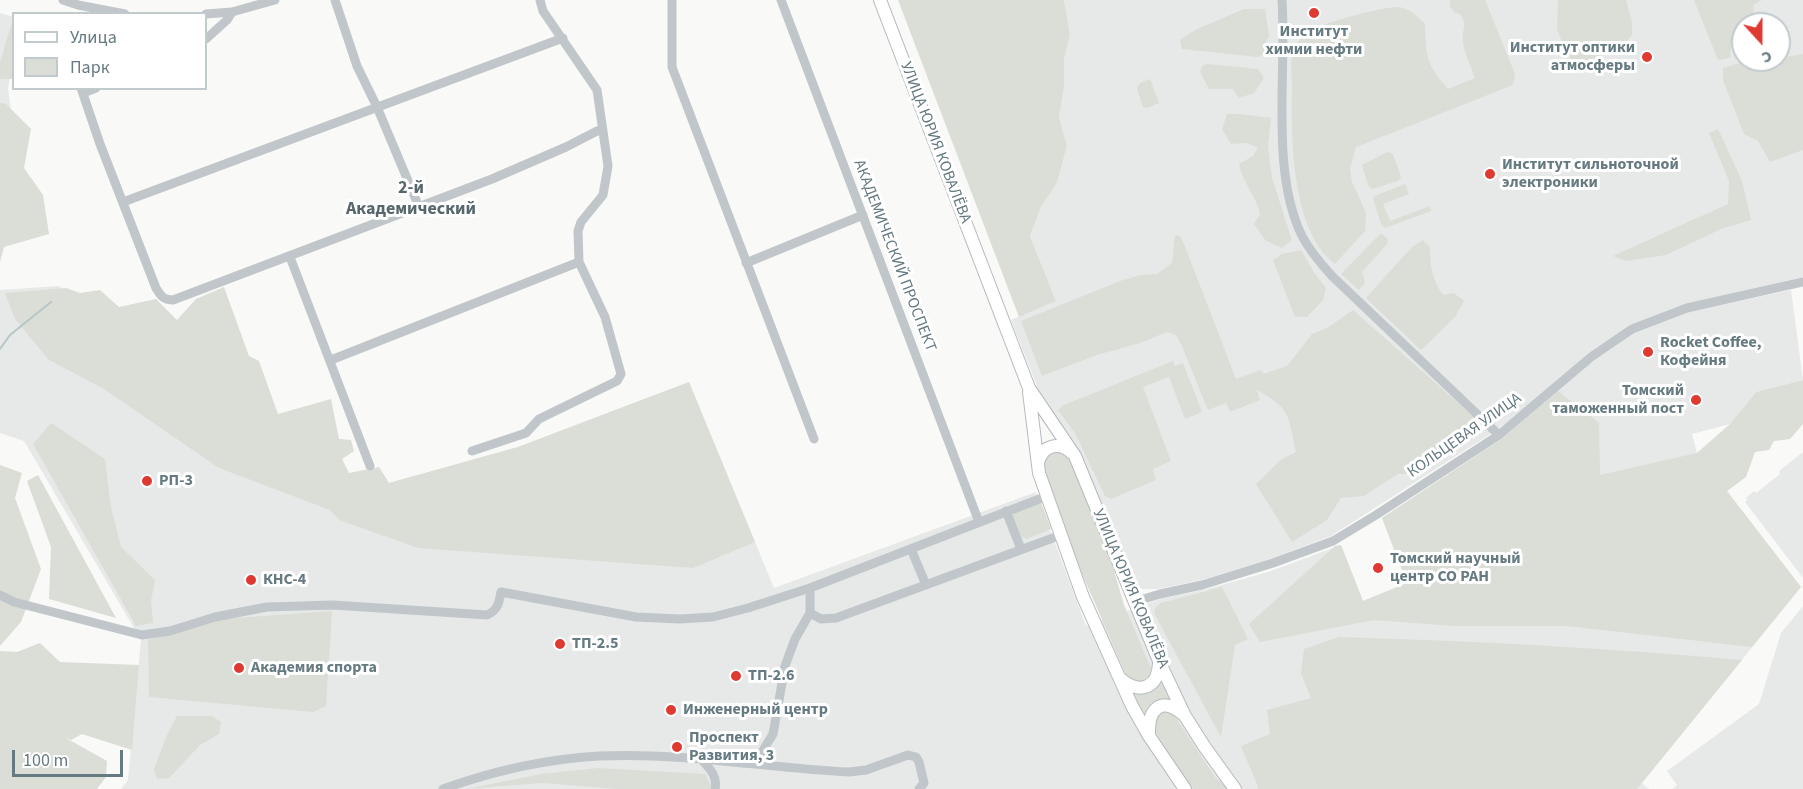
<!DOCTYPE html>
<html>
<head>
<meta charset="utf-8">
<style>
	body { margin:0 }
	#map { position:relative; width:1803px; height:789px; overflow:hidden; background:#f9f9f7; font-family:"Source Sans 3",sans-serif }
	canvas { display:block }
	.legend { position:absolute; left:12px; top:12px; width:195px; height:78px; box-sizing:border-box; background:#fff; border:2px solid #c1cacd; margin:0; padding:8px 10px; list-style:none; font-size:18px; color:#657a81 }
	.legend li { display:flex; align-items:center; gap:12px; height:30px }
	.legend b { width:30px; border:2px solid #c1cacd }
	.north { position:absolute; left:1731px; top:12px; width:60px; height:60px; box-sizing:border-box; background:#fff; border:2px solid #c1cacd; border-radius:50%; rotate:159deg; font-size:16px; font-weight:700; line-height:24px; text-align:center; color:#657a81 }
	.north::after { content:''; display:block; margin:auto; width:21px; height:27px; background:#df3a31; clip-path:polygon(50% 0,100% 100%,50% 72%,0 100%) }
	.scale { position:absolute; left:12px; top:750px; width:111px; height:27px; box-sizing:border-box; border:3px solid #657a81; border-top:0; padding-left:8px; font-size:18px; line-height:21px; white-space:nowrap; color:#657a81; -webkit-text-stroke:4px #fff; paint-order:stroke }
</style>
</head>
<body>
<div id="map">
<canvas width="1803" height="789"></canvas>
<ul class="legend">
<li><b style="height:8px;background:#fff"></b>Улица</li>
<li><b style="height:16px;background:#daded6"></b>Парк</li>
</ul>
<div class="north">С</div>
<div class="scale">100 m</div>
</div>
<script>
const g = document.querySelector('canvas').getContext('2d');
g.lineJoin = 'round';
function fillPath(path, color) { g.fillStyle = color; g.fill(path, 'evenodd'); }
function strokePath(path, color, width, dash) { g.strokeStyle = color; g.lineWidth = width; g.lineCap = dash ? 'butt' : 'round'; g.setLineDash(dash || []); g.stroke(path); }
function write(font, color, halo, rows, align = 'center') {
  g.font = font + ' "Source Sans 3",sans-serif'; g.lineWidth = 6; g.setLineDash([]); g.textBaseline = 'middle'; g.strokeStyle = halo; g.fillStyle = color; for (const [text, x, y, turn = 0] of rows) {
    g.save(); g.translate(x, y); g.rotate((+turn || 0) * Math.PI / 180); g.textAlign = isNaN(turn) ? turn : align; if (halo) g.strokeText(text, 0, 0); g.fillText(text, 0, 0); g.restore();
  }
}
const built = new Path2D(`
	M1064,0H1803V277L1686,304L1630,325L1587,354L1524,409L1495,431L1331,536L1265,561L1201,580L1158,589H1142L1135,583L1079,453L1040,394L1011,320L1056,301L1030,236L1041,207L1057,183L1067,146L1059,117L1064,88V59L1070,35ZM1743,24H1779V60H1743Z
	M0,13L13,17V61L8,88L22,192L0,200Z
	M59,286L343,496L518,447L689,382L774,588L1036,492L1086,626L1160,599L1203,590L1268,572L1341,545L1363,601L1407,583L1382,518L1503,438L1593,361L1634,333L1689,312L1791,290L1803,380L1756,392L1730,424L1692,434L1697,453L1801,587L1642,783L1649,789H121L128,780L141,640L24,441L0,433V290Z
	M1803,452V578L1745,502L1747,500L1746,498L1754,491L1756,493L1780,474L1779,471Z
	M1803,606V789H1672L1677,785L1667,771L1759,704L1781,633Z`);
const green = new Path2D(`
	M898,0H1064L1070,35L1064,59V88L1059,117L1067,146L1057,183L1041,207L1030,236L1056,301L1019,317Z
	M1450,0H1485L1515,74L1513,85L1356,147L1350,168L1352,182L1366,213L1365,231L1335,264C1291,231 1291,137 1292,87C1292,76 1290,61 1293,51C1295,46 1300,38 1303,35C1313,25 1384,6 1399,7C1411,9 1417,16 1425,24C1426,57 1426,64 1448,89L1475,78C1471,66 1464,53 1463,41C1461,28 1469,28 1460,14L1454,12L1450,6Z
	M1558,0H1626L1632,23V35L1623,46L1581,63L1572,60L1566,52L1557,29Z
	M1694,0H1762L1753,5L1755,24H1743V42L1731,48L1730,58L1718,60Z
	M1244,9H1265L1269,36L1266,42V53L1258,57L1182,49L1180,40L1197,29Z
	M13,24V79H0V63L11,25Z
	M1803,54V150L1770,162L1758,141L1744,134L1723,80V68L1751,60H1779V58Z
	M1207,64L1258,69L1264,78L1254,93L1239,98L1233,89H1209L1200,72L1202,66Z
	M1150,79L1159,103L1147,108L1143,107L1137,88L1140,83Z
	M0,103L6,104L31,129L24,168L43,195L49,234L4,247L0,262Z
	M1227,114H1240L1271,118L1268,147L1272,178L1292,240L1282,248L1266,241L1254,224L1260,214C1256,195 1243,184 1239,164L1253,156L1258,148L1247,143L1231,144L1222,129Z
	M1718,129L1742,181L1751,220L1721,229L1666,255L1626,261L1613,256L1728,204L1729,181L1709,133Z
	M1387,152L1393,154L1401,177L1398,181L1372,189L1368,185L1362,165Z
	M1405,184L1409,194L1383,204L1390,221L1430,206L1431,211L1385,228L1381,224L1373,198L1377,195Z
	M1381,233L1388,239L1387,244L1362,272L1365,283L1359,290L1341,274Z
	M1175,235L1180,236L1184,244L1236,379L1261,370L1263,374L1287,366L1312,334L1327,328L1353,310L1475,418L1481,431L1417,474H1398L1364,496L1341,498L1327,520L1292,542L1256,484L1282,459L1296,452C1288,416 1292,409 1257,390L1260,400L1230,412L1226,403L1208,410L1181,344L1176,335L1167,332L1140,343L1097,355L1042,376L1021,321L1120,281L1141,275L1157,274L1172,263Z
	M1423,240L1430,247C1430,266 1432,280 1443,295L1454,293L1464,301L1455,317L1421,350L1366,298L1411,248Z
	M1301,250L1315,274L1326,288L1323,300L1307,317H1295L1273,260L1282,254Z
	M224,287L249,356L259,361L278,414L331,399L339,439L351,440L354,451L342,459L349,473L379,467L389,483L518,447L689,382L755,542L693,568L418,548L339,520L330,510L219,468L104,389L49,360L15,319L5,293L66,288L80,293L100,290L119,307L156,299L177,320L196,299Z
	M1173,361L1175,366L1183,363L1202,412L1185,419L1169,377L1143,387L1171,461L1153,469L1156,480L1111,499L1105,496L1075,433L1058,410L1064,405Z
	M1803,380V424L1790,439L1774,441L1769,450L1755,452L1746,477L1727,491L1801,587L1752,647L1567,626H1454L1374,620L1260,642L1249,624L1335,546L1341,545L1363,601L1407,583L1382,518L1503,438L1558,391L1599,423L1600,475L1697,453L1730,424L1756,392Z
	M51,423L105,459L111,508L121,547L155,580L151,601L153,623L136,626L33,444Z
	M1057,452H1061L1069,457L1079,477L1113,567L1124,605L1151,668C1149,684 1135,686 1126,675C1105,624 1081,575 1062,524C1054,503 1046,484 1043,462L1048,455Z
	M0,465L22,473L15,498L41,569L21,622L0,646Z
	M38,475L116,618L49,599L51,547L27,481Z
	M1041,502L1051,529L1027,539C1016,536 1016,525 1012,515L1015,510Z
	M1222,587L1248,639L1235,645L1221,737L1154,613L1156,607L1161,603Z
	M332,611L326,706L313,712L149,697L148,640L221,619Z
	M1339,637C1474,641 1608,648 1742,660L1637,789H1259L1241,746L1270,734L1267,710L1311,698L1301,673L1304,649Z
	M40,643L60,662L139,665L132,750L82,734L71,740L64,737L107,761L106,777L97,789H0V651L17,652Z
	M1159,681L1162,682L1169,699L1154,703L1143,716L1131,693L1149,692Z
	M1167,712L1174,715L1215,777L1228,789H1193L1154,730V719L1160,713Z
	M177,716H212L221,722L219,734L200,745L169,778L157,779L154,769L167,735Z
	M598,768L705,774L711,786L710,789H618L542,783L466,789L541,774Z`);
const stream = new Path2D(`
	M0,349L10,335L51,302`);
const minor = new Path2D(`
	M63,0L78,5L125,14
	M335,0L357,66L377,107L419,207
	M672,0V67L814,439
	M781,0L979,522
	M1282,0C1287,72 1270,171 1302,236C1310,251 1321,264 1332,276L1499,435
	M206,14L232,12L275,0
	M206,39L227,20L232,12
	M81,88L100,144L156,288C161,296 163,300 173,300L492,179L566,147L597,131L602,130
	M83,93L96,88
	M123,202L563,38
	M290,257L370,466
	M746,263L863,215
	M331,360L579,262
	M472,451L526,433L539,419L617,381L621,374L605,317L579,262L578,231L581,222L603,195L608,166L597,90L543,11L540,0
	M1006,511L1021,549
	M911,549L926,585
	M0,595L14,602L142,635L170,631L215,617L267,607L333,605L487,615C498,610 499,603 501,592L636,617L680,619L713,617L748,608L810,588L1047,496
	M1134,602L1160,594L1202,585L1273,563L1333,541L1376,515L1499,435L1591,357L1632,329L1687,308L1803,282
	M810,613L821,619L836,618L1061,535
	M701,759C709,768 718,776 715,789
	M740,761L755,757L762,752L773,734L785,666L795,639L810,613V588
	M443,789C493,771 546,759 599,756C682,752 766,768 849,772L866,770L908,755L916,757L919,762L924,783L919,789`);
const major = new Path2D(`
	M880,0L1029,388L1075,456L1159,661L1185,716L1204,746L1235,789
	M1029,392L1039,473L1083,597L1132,706L1149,736L1185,789
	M1038,463C1042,445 1059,441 1072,453
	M1121,679C1140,695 1158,688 1159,663
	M1149,735C1148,709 1161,695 1184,715`);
const markers = [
	[1314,13,6,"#df3a31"],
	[1647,57,6,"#df3a31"],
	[1490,174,6,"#df3a31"],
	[1648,352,6,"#df3a31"],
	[1696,400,6,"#df3a31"],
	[147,481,6,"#df3a31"],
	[1378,568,6,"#df3a31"],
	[251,580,6,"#df3a31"],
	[560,644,6,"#df3a31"],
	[239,668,6,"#df3a31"],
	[736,676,6,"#df3a31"],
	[671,710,6,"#df3a31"],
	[677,747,6,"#df3a31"]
];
const poiNames = [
	["Институт",1314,32,"center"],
	["химии нефти",1314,50,"center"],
	["Институт оптики",1635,48,"right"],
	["атмосферы",1635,66,"right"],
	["Институт сильноточной",1502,165],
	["электроники",1502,183],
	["Rocket Coffee,",1660,343],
	["Кофейня",1660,361],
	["Томский",1684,391,"right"],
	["таможенный пост",1684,409,"right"],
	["РП-3",159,481],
	["Томский научный",1390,559],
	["центр СО РАН",1390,577],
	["КНС-4",263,580],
	["ТП-2.5",572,644],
	["Академия спорта",251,668],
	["ТП-2.6",748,676],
	["Инженерный центр",683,710],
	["Проспект",689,738],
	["Развития, 3",689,756]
];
const streetNames = [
	["УЛИЦА ЮРИЯ КОВАЛЁВА",935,143,69],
	["АКАДЕМИЧЕСКИЙ ПРОСПЕКТ",894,256,69],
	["КОЛЬЦЕВАЯ УЛИЦА",1465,436,-35],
	["УЛИЦА ЮРИЯ КОВАЛЁВА",1130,589,67]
];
const neighbourhoodNames = [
	["2-й",411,189],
	["Академический",411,210]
];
fillPath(built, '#e7e9e8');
fillPath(green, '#daded6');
strokePath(stream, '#b7c6c8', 2);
strokePath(major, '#b4babd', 14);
strokePath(minor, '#c0c6c9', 9);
strokePath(major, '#fff', 12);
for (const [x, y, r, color] of markers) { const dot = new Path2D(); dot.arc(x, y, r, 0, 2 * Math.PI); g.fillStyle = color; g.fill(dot); strokePath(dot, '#fff', 2); }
write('bold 16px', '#657a81', '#fff', poiNames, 'left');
write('16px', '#657a81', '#fff', streetNames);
write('bold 18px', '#57676c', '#fff', neighbourhoodNames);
</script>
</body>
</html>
